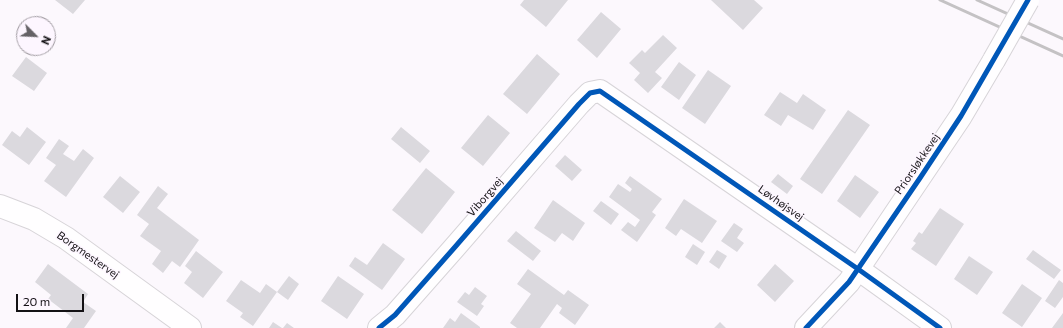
<!DOCTYPE html>
<html>
<head>
<meta charset="utf-8">
<style>
	body { margin:0 }
	#map { position:relative; width:1063px; height:328px; overflow:hidden; background:#fcf8fd; font-family:Commissioner,sans-serif }
	canvas { display:block }
	.north { position:absolute; left:16px; top:16px; width:40px; height:40px; box-sizing:border-box; background:#fdf6ff; border:1px solid #a09ba1; border-radius:50%; rotate:114deg; font-size:11px; font-weight:700; line-height:16px; text-align:center; color:#141215 }
	.north::after { content:''; display:block; margin:auto; width:14px; height:18px; background:#656266; clip-path:polygon(50% 0,100% 100%,50% 72%,0 100%) }
	.scale { position:absolute; left:16px; top:294px; width:68px; height:18px; box-sizing:border-box; border:2px solid #141215; border-top:0; padding-left:5px; font-size:12px; line-height:14px; white-space:nowrap; color:#141215; -webkit-text-stroke:3px #fdf6ff; paint-order:stroke }
</style>
</head>
<body>
<div id="map">
<canvas width="1063" height="328"></canvas>
<div class="north">N</div>
<div class="scale">20 m</div>
</div>
<script>
const g = document.querySelector('canvas').getContext('2d');
g.lineJoin = 'round';
function fillPath(path, color) { g.fillStyle = color; g.fill(path, 'evenodd'); }
function strokePath(path, color, width, dash) { g.strokeStyle = color; g.lineWidth = width; g.lineCap = dash ? 'butt' : 'round'; g.setLineDash(dash || []); g.stroke(path); }
function write(font, color, halo, rows, align = 'center') {
  g.font = font + ' Commissioner,sans-serif'; g.lineWidth = 3; g.setLineDash([]); g.textBaseline = 'middle'; g.strokeStyle = halo; g.fillStyle = color; for (const [text, x, y, turn = 0] of rows) {
    g.save(); g.translate(x, y); g.rotate((+turn || 0) * Math.PI / 180); g.textAlign = isNaN(turn) ? turn : align; if (halo) g.strokeText(text, 0, 0); g.fillText(text, 0, 0); g.restore();
  }
}
const building = new Path2D(`
	M55,0H85L73,14Z
	M524,0H568L546,27L520,5Z
	M711,0H754L763,8L743,30Z
	M601,12L621,29L597,58L577,40Z
	M663,35L677,48L655,72L662,78L648,93L634,80L640,73L629,63L642,50L645,53Z
	M537,54L560,74L527,114L503,94Z
	M26,57L47,73L34,91L12,76Z
	M679,62L696,75L679,100L661,87Z
	M708,70L731,86L705,124L682,108Z
	M780,92L797,103L803,94L826,110L813,130L788,115L781,126L764,115Z
	M848,110L870,125L822,194L800,179Z
	M488,115L510,133L483,166L461,148Z
	M27,127L46,142L29,165L2,145L12,131L20,137Z
	M401,127L430,151L420,163L391,139Z
	M59,139L69,146L63,154L74,161L83,149L94,158L66,197L44,181L56,165L46,158Z
	M565,155L582,170L572,181L555,166Z
	M426,168L455,192L422,234L392,210Z
	M778,174L793,186L787,194L771,182Z
	M855,175L879,192L860,218L837,201Z
	M120,176L140,192L123,213L103,197Z
	M630,176L662,199L652,212L656,215L637,242L621,230L628,222L635,227L640,220L609,197L618,184L630,192L632,189L625,183Z
	M158,186L168,194L157,208L199,240L180,267L172,261L163,273L152,264L161,251L140,236L149,224L137,215Z
	M684,199L717,221L702,243L681,229L676,236L665,228Z
	M553,200L585,223L573,241L562,233L555,242L534,228Z
	M601,201L619,214L611,225L593,211Z
	M940,208L964,224L936,266L911,249L916,243L913,241L919,232L922,234Z
	M734,223L743,229L737,238L744,243L737,252L721,241Z
	M516,231L541,251L533,261L507,241Z
	M383,243L405,259L382,290L349,266L355,257L367,265Z
	M693,244L705,252L697,265L685,257Z
	M717,250L727,256L719,269L709,262Z
	M1033,250L1061,270L1054,279L1026,259Z
	M196,251L223,272L203,298L184,283L192,272L185,266Z
	M969,256L993,272L977,295L954,279Z
	M48,264L88,294L83,302L96,311L84,328H66L73,318L48,299L51,295L35,282Z
	M775,264L794,281L775,302L757,285Z
	M528,269L564,295L568,290L589,305L575,325L559,313L562,308L557,304L540,328H517L510,323L531,294L517,284Z
	M289,276L299,284L288,300L277,292Z
	M338,276L364,294L347,319L321,301Z
	M241,280L260,293L266,284L277,292L253,326L240,317L243,313L226,301Z
	M1059,280L1063,283V297L1055,308L1045,301Z
	M1022,284L1042,298L1022,327L1002,313Z
	M475,287L487,296L481,304L484,306L477,316L457,302L465,292L469,295Z
	M461,313L480,327V328H443L450,318L455,322Z
	M1063,313V328H1052Z
	M273,322L282,328H269Z
	M720,322L726,328H714Z
	M287,323L294,328H283Z`);
const minor = new Path2D(`
	M0,206L34,219L66,238L190,328
	M379,328L395,315L455,247L579,104L590,93L600,91L858,269L940,328
	M806,328L849,282L858,269L961,116L994,60`);
const rail = new Path2D(`
	M940,0L1063,56
	M977,0L1063,39`);
const minorBridge = new Path2D(`
	M994,60L1028,0`);
const cycleway = new Path2D(`
	M379,328L395,315L455,247L579,104L590,93L600,91L858,269L940,328
	M806,328L849,282L920,178L961,116L1028,0`);
const streetNames = [
	["Priorsløkkevej",917,164,-56],
	["Viborgvej",485,197,-49],
	["Løvhøjsvej",781,203,35],
	["Borgmestervej",88,255,35]
];
fillPath(building, '#dbd9de');
strokePath(minor, '#d7d4d8', 24);
strokePath(minor, '#fffeff', 22);
strokePath(rail, '#c4c2c4', 3);
strokePath(minorBridge, '#d7d4d8', 24, []);
strokePath(minorBridge, '#fffeff', 22);
strokePath(cycleway, '#0057b8', 5);
write('11px', '#141215', '#fdf6ff', streetNames);
</script>
</body>
</html>
